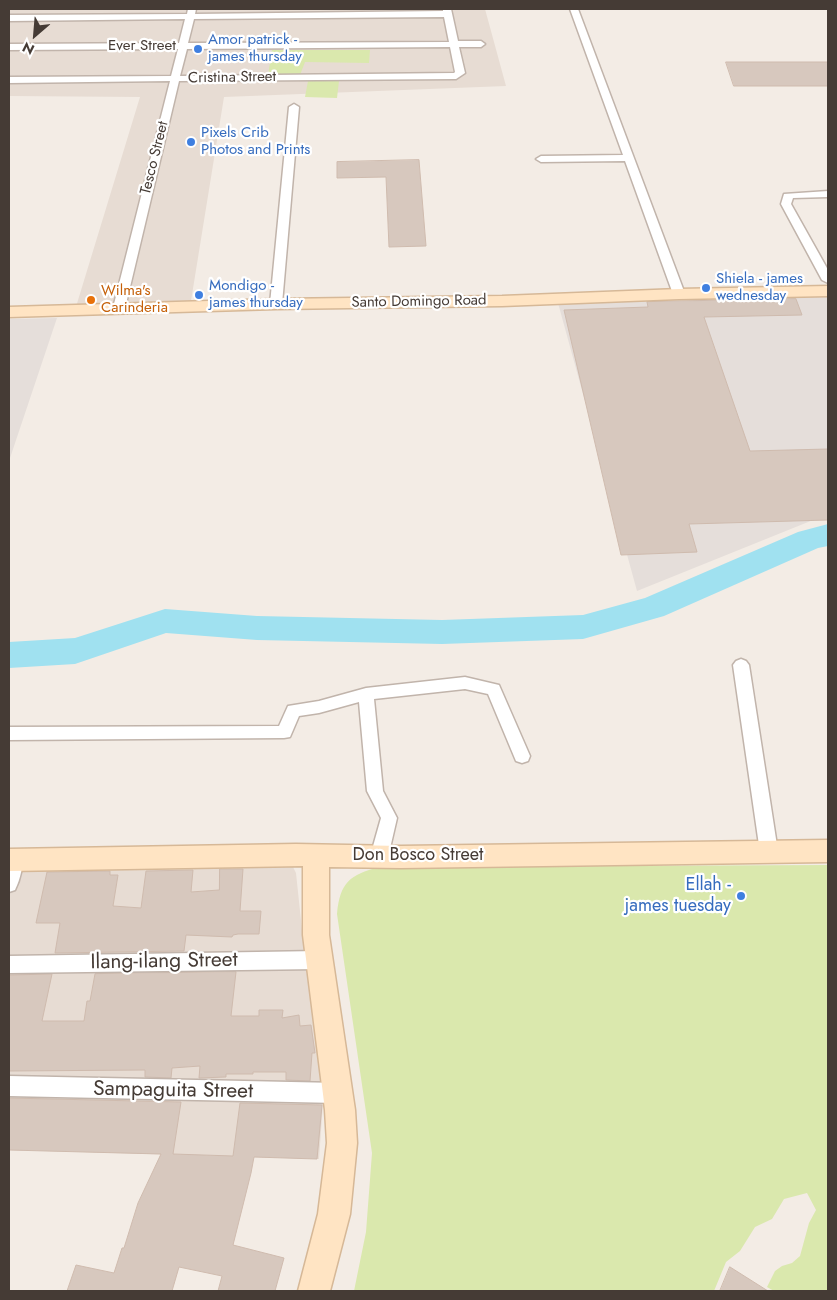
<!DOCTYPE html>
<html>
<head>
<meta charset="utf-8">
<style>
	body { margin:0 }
	#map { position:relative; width:837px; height:1300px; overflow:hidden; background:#f3ece5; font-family:Jost,sans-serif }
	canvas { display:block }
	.frame { position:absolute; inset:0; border:10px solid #453b35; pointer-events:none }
	.north { position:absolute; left:10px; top:10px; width:50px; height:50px; -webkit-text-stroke:4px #fff; paint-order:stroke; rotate:207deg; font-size:14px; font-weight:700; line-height:20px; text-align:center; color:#453b35 }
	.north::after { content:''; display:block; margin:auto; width:18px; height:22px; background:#453b35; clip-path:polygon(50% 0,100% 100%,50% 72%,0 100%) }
</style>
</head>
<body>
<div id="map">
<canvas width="837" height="1300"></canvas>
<div class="frame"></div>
<div class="north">N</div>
</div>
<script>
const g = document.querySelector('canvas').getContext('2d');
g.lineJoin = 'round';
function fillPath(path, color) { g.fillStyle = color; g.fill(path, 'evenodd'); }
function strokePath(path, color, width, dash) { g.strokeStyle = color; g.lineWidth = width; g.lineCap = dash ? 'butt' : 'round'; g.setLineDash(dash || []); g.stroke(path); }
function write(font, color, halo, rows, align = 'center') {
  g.font = font + ' Jost,sans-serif'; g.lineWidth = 4.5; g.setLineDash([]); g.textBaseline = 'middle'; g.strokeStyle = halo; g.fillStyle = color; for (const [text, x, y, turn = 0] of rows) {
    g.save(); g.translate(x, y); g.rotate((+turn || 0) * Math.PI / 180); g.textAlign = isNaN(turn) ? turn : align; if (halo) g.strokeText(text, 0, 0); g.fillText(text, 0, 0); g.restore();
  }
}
const residential = new Path2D(`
	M9,9H485L506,86L224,97L190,307L75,310L140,97L9,96Z
	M278,862L292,865L296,873L306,968L324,1089L319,1159L9,1150V867Z`);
const industrial = new Path2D(`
	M828,296V514L637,591L558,303Z
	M57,318L9,461V319Z`);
const green = new Path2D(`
	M272,50H370L369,63L305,62L300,75H268Z
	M308,81H339L337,98L305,97Z
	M828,865V1291H774L767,1287L775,1271L782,1266L792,1263L800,1256L809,1223L816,1210L807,1193L784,1199L772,1219L755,1227L740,1251L726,1262L714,1291H354L366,1232L372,1153L337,914C340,882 350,875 379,867Z`);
const river = new Path2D(`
	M828,524V546L818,548L664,616L583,639L442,644L257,640L166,633L75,664L9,668V642L75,638L165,609L257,616L442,620L583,615L645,598L798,532Z`);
const building = new Path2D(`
	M726,62H828V86H734Z
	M419,160L426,246L389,247L386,177L337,178V162Z
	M796,299L802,315L704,317L750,451L828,449V520L689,524L697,552L621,555L564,310L648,307L647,302Z
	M220,869H243L240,911H261L259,934H238L233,935L232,937L186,935L184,951L55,953L60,923H36L47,872L110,871V875H118L113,906L141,908L146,871L193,870L191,892L219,890Z
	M236,972L231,1016H259V1010H283L282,1018L299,1015L300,1026L311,1025L315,1053H312L310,1081L286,1080V1072H253V1074H226V1077L199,1078L200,1066L172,1068L171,1078L145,1077V1070L9,1071V975L52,974L42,1021H84L87,1001H90L95,974Z
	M9,1098L181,1102L173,1154L233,1156L240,1103L322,1105L317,1159L254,1157L251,1173L233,1245L284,1258L275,1291H218L222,1276L179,1267L172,1291H67L76,1265L114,1273L122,1248H124L138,1203L161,1154L9,1150Z
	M730,1267L768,1291H720Z`);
const street = new Path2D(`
	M188,9H196L195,14L443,11V9H451L458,41H481L485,44L481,47H459L465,73L456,79L179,81L125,308L119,311L113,308L170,81L9,83V77L171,76L178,49L9,50V44L179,43L185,19L9,21V15L187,14ZM444,17L449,42L188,43L194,19ZM450,47L455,72L454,73L180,76L187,49Z
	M570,9H578L685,294L683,296L679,297L673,294L625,161L541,162L536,159L541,156L623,155Z
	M294,104L299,107L282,304L276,307L270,304L289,107Z
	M828,191V197L793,198L791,204L828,270V283L822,280L781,204L784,194Z
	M741,659L746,661L749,665L778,852L775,857L769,860L763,857L760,852L733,665L736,661Z
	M465,677L499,685L530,756L528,761L522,763L516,761L488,694L465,689L374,699L383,791L397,818L388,857L385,862L379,865L373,862L370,857L381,818L367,791L359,702L319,713L299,716L290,737L284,738L9,740V727L279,726L288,706L319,701L366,688Z
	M14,851L20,854C25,863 20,880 15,890L9,892V853Z
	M319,951L325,954L328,960L325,966L319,969L9,973V956Z
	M9,1076L338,1083L345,1086L348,1093L345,1100L338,1103L9,1096Z`);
const secondary = new Path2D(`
	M828,286V296L679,299L502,306L276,309L9,317V307L276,299L502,296L679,289Z
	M828,840V862L401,868L329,867V935L355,1110L357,1143L350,1214L330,1291H298L318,1214L327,1143L325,1110L303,935V866L9,871V849L296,844L401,846Z`);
const markers = [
	[198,49,5,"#3f7fe0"],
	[191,142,5,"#3f7fe0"],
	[706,288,5,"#3f7fe0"],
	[199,295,5,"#3f7fe0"],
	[91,300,5,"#e8710a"],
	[741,896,5,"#3f7fe0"]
];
const farShopnames = [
	["Amor patrick -",208,40],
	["james thursday",208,57],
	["Pixels Crib",201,133],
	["Photos and Prints",201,150],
	["Shiela - james",716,279],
	["wednesday",716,296],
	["Mondigo -",209,286],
	["james thursday",209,303]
];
const farStreetnames = [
	["Ever Street",142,46],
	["Cristina Street",232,78,-1],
	["Tesco Street",155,158,-76],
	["Santo Domingo Road",419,302,-1]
];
const farFoodnames = [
	["Wilma's",101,291],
	["Carinderia",101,308]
];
const streetNames = [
	["Don Bosco Street",418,856]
];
const shopNames = [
	["Ellah -",731,886],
	["james tuesday",731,907]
];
const nearStreetnames = [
	["Ilang-ilang Street",164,962,-1],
	["Sampaguita Street",173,1091,1]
];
fillPath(residential, '#e7dcd3');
fillPath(industrial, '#e5deda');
fillPath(green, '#dae8ad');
fillPath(river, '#a0e1f0');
fillPath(building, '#d7c8be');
strokePath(building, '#cfbbae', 1);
strokePath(street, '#c1b4ab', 3);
strokePath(secondary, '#d6b897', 3);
fillPath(street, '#fff');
fillPath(secondary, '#ffe4c3');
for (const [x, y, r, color] of markers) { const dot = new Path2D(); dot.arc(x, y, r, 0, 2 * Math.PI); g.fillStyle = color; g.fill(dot); strokePath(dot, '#fff', 2); }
write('15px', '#366cbe', '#fff', farShopnames, 'left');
write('15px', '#453b35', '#fff', farStreetnames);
write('15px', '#c56008', '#fff', farFoodnames, 'left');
write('18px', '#453b35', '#fff', streetNames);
write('18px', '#366cbe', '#fff', shopNames, 'right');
write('21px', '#453b35', '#fff', nearStreetnames);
</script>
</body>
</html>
